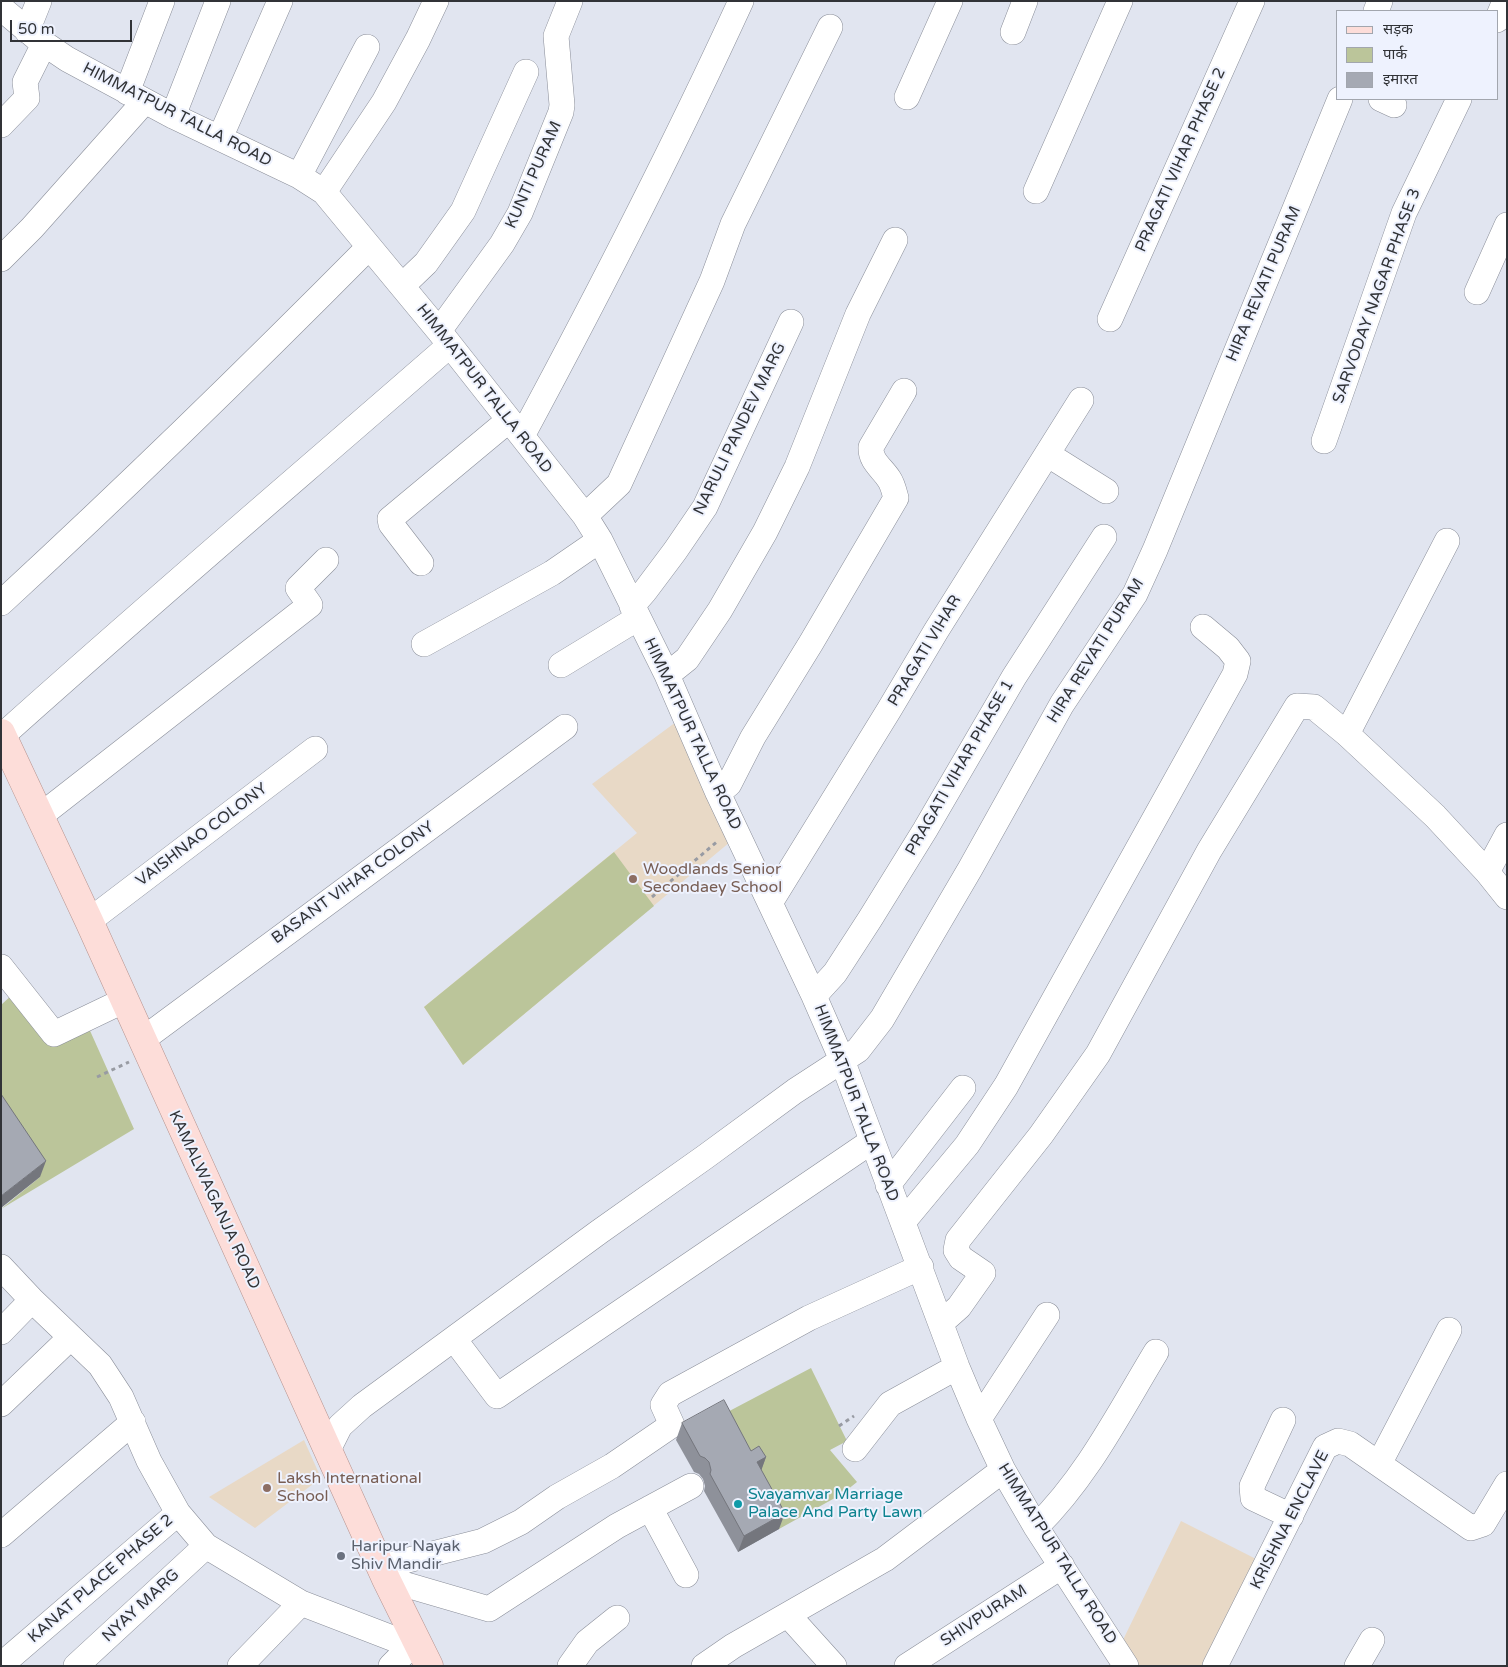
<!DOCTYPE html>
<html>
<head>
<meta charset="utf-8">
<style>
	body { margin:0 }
	#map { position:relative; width:1508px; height:1667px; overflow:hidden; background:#e1e5f0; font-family:"Varela Round","Noto Sans Devanagari",sans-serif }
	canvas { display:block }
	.frame { position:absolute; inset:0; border:2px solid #313337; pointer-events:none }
	.legend { position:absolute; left:1336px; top:10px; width:162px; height:90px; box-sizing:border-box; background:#eef2fe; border:1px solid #a2a6ae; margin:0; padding:6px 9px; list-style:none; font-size:15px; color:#313337 }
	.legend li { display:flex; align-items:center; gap:10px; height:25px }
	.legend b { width:25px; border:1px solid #a2a6ae }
	.scale { position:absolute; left:10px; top:20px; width:122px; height:22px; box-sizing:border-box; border:2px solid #313337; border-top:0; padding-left:6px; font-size:15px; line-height:18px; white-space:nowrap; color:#313337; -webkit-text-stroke:4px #eef2fe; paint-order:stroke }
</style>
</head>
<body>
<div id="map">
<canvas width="1508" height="1667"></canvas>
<div class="frame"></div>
<ul class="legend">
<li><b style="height:6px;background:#fdddd9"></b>सड़क</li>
<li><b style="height:14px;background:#bbc59a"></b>पार्क</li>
<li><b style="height:14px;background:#a5a9b3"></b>इमारत</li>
</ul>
<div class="scale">50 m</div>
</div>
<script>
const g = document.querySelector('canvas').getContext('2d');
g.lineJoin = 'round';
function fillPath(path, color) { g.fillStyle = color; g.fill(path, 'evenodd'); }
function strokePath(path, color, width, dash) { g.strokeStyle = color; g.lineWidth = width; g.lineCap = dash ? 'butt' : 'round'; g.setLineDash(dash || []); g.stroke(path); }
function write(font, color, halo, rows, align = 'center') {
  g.font = font + ' "Varela Round",sans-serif'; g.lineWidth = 4; g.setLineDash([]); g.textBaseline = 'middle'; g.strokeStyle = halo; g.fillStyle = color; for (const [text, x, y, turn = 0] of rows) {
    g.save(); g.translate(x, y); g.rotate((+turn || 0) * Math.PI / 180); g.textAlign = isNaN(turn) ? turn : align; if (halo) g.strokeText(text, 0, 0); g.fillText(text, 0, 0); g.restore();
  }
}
const education = new Path2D(`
	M676,722L730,842L463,1065L424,1007L637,833L592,784Z
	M304,1440L321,1478L255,1528L209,1497Z
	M1181,1521L1264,1563L1208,1666H1138L1121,1644Z`);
const green = new Path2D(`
	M614,852L654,906L463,1065L424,1007Z
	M14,993L51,1043L87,1024L134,1129L1,1209L40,1177L1,1119V1005Z
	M811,1368L847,1441L830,1450L857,1482L842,1494L779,1529L718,1417Z`);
const path = new Path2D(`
	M652,897L719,840
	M97,1077L129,1062
	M839,1426L854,1416`);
const minor = new Path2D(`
	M1,8L39,40L67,59L173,116L299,176L324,192L439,331L585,516L600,540L667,675L718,793L814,996L842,1060L957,1367L979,1419L1003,1470L1036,1527L1126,1666
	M1376,11L1380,1
	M1497,20L1505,1
	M27,31L39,1
	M1013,32L1025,1
	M127,92L162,1
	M907,97L950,1
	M1381,99L1394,105
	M173,116L218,1
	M1,125L27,98L25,82L44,44
	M220,138L280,1
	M299,176L367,47
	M1036,191L1120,1
	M324,192L384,102L418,39L436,1
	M1,259L32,228L144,102
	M402,286L426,263L463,211L526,72
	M1477,292L1507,225
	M1110,319L1252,1
	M439,331L502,244L520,213L561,112L562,105L556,36L570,1
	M522,436C599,293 673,149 741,1
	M1324,441L1404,213L1459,99
	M1047,454L1106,491
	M585,516L619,484L712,281L733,224L830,27
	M421,563L391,524L390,519L509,420
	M1,603C127,487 249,368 369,247
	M632,606L645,591L675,551L705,507L791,322
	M424,644L552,573L600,540
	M561,665L638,618
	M667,675L687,659L720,610L765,532L797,467L858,314L895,240
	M1347,734L1447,541
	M2,736C150,603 301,475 450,345
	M718,793L729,784L753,737L811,643L896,498C894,491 893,485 889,479C882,468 870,461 871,447L904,391
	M40,816L310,605L298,588L326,560
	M1487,872L1507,835
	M770,903L889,710L936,631L1081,400
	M89,921L315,749
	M1,967L54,1034L125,1000
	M814,996L835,973L870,919L925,830L1014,677L1104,537
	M142,1040L565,727
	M888,1185L963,1088
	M903,1222L967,1145L1006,1086L1235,674L1238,661L1228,648L1203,627
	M1,1267L32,1300L100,1365L121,1397L149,1461L178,1513L206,1546L301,1603L397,1640L416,1641
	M941,1323L959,1307L983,1273L961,1258L956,1250L958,1240L1041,1135L1098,1054L1209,851L1297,706L1314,707L1347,734L1435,816L1487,872L1507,897
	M1,1332L32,1300
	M454,1339L497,1396L872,1141
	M1,1404L70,1338
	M979,1419L1047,1315
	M1283,1420L1252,1486L1253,1498L1291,1516
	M855,1449L890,1404L957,1367
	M328,1450L340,1426L362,1406L599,1232L705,1157L795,1091L858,1050L882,1019L970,869L1062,704L1135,594L1155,550L1340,99
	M1379,1464L1449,1330
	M650,1508L686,1575
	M1036,1527C1087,1477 1119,1413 1156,1352
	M1,1535L133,1422
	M381,1567L483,1541L521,1522L557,1497L612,1466L672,1425L663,1405L670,1394L809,1318L921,1267
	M386,1579L489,1609L617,1526L691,1486
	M788,1615L834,1666
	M1,1665L178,1513
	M76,1666L206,1546
	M240,1666L301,1603
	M391,1666L416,1641
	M570,1666L587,1642L617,1618
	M704,1666L733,1646L885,1559L1003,1470
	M907,1666L1062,1566
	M1215,1666L1325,1447L1338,1441L1350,1444L1471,1528L1483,1524L1507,1484
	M1357,1666L1372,1640`);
const major = new Path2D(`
	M1,733L89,921L386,1579L429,1666`);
const wall = new Path2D(`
	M682,1423L766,1457L761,1470L779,1529L738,1552L704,1491L705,1486L703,1479L699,1474L694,1472L676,1440Z`);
const shadedWall = new Path2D(`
	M46,1161L40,1177L1,1208V1196Z
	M766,1457L760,1474L757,1462Z
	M785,1513L779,1529L738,1552L744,1536Z`);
const building = new Path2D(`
	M1,1094L46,1161L1,1196Z
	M724,1400L751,1451L759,1446L766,1457L757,1462L785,1513L744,1536L710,1474L711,1470L709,1462L705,1458L700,1456L682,1423Z`);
const markers = [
	[633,879,5,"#8d6e63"],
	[267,1488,5,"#8d6e63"],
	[738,1504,5,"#0f9aa8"],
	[341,1556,5,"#6b7280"]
];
const streetNames = [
	["HIMMATPUR TALLA ROAD",177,115,27],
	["PRAGATI VIHAR PHASE 2",1181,160,-66],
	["KUNTI PURAM",534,175,-66],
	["HIRA REVATI PURAM",1264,284,-67],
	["SARVODAY NAGAR PHASE 3",1377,296,-70],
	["HIMMATPUR TALLA ROAD",484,389,52],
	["NARULI PANDEV MARG",740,429,-64],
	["PRAGATI VIHAR",925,651,-59],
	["HIRA REVATI PURAM",1096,651,-58],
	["HIMMATPUR TALLA ROAD",692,734,65],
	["PRAGATI VIHAR PHASE 1",960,768,-60],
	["VAISHNAO COLONY",202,835,-37],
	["BASANT VIHAR COLONY",353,883,-36],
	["HIMMATPUR TALLA ROAD",856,1103,69],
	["KAMALWAGANJA ROAD",214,1200,65],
	["KRISHNA ENCLAVE",1290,1520,-63],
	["HIMMATPUR TALLA ROAD",1057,1554,58],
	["KANAT PLACE PHASE 2",101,1579,-41],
	["NYAY MARG",141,1606,-43],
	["SHIVPURAM",984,1616,-33]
];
const educationNames = [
	["Woodlands Senior",643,870],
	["Secondaey School",643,888],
	["Laksh International",277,1479],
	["School",277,1497]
];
const cultureNames = [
	["Svayamvar Marriage",748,1495],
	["Palace And Party Lawn",748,1513]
];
const worshipNames = [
	["Haripur Nayak",351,1547],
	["Shiv Mandir",351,1565]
];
fillPath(education, '#e8d9c6');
fillPath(green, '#bbc59a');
strokePath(minor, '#8a8e99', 26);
strokePath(major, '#b5938f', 29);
strokePath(path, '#989ba3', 3, [4, 4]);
strokePath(minor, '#fff', 25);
strokePath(major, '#fdddd9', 28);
fillPath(wall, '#8e919a');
fillPath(shadedWall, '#74767d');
fillPath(building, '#a5a9b3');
strokePath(building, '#74767d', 1);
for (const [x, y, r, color] of markers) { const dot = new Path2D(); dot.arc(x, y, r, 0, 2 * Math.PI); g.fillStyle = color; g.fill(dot); strokePath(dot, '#eef2fe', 2); }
write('16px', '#313337', '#eef2fe', streetNames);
write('16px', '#785e54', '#eef2fe', educationNames, 'left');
write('16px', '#0d838f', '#eef2fe', cultureNames, 'left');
write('16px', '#5b616d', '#eef2fe', worshipNames, 'left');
</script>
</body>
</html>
